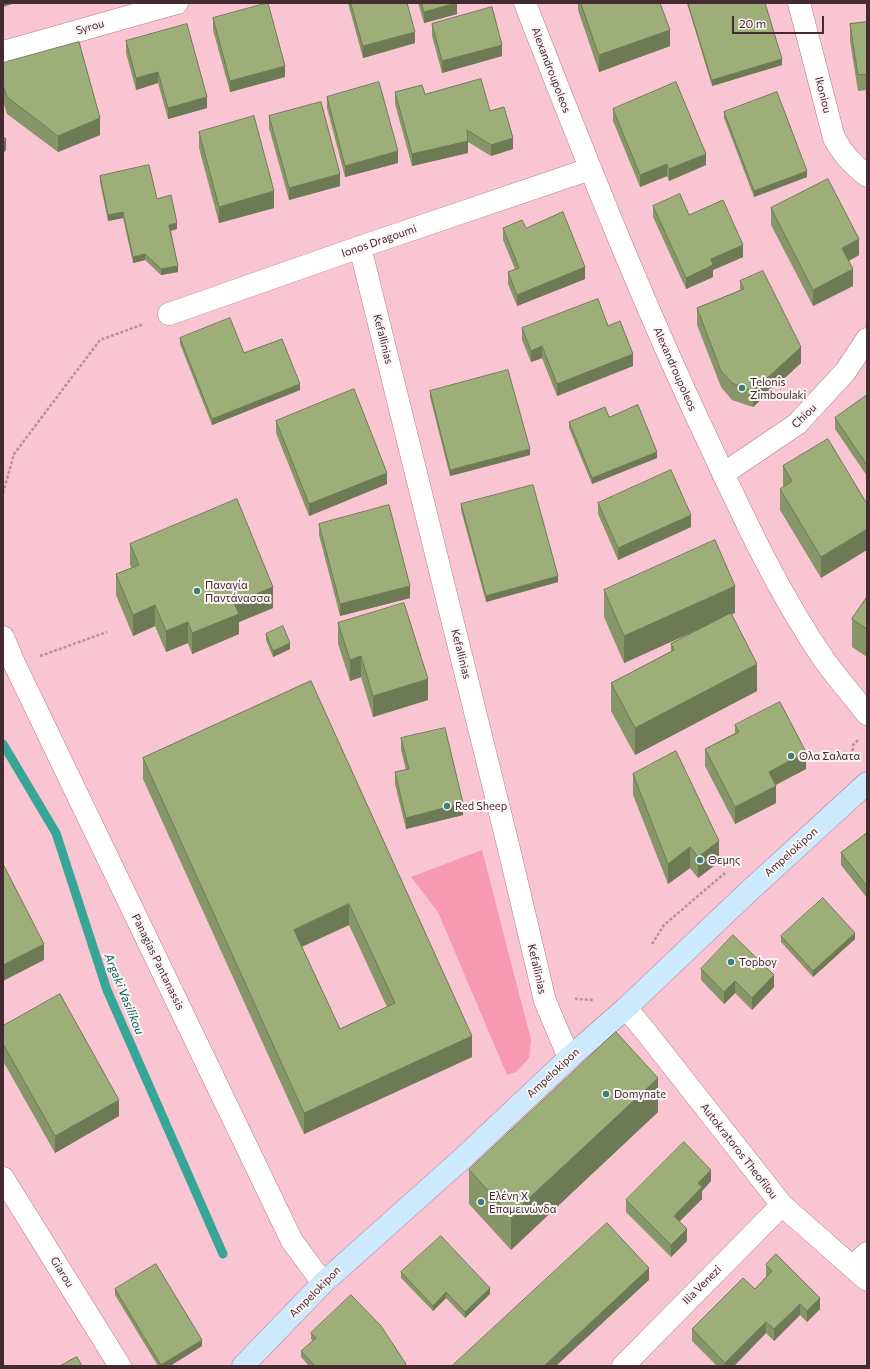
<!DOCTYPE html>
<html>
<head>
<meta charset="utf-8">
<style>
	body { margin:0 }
	#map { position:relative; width:870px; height:1369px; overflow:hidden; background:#f9c5d2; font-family:Commissioner,sans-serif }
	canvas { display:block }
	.frame { position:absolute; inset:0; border:4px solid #432b31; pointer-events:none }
	.scale { position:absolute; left:732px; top:16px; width:92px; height:18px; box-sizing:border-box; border:2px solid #432b31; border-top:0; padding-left:5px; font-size:12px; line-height:14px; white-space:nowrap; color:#432b31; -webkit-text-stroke:3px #fbf4f5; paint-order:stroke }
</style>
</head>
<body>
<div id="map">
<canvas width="870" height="1369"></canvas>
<div class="frame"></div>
<div class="scale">20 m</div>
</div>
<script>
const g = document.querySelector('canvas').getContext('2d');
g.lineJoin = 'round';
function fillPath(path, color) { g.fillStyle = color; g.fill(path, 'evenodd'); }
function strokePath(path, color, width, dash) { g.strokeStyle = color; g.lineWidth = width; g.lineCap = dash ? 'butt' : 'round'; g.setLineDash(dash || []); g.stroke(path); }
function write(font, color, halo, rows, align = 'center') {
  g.font = font + ' Commissioner,sans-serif'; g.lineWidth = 4; g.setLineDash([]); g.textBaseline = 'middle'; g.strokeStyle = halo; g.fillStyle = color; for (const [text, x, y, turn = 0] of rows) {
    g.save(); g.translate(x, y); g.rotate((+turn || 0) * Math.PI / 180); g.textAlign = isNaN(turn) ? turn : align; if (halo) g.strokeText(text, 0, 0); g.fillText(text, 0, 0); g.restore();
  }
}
const green = new Path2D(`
	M482,850L531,1040L529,1058L516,1072L507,1075L438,912L411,877Z`);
const stream = new Path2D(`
	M3,744L56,833L107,990L223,1254`);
const path = new Path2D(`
	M3,493L14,454L100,340L144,324
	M40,656L107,632
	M852,761L853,745L859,739
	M652,944L664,925L725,873
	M575,998L577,999L593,1000`);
const street = new Path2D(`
	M525,3C583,151 641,300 709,443C744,518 778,593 825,661C838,679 853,696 867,714
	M799,3L834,138C843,154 852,164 867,176
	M3,52L177,3
	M360,247L509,849L545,1001L569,1058
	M169,314L360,247L590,169
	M723,474L797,424L845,372L867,339
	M3,637L15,665L292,1241L323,1283
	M626,1008L646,1032L782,1205L867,1280
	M3,1178L120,1366
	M852,1267L867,1253
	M623,1366L782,1205`);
const secondary = new Path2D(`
	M243,1366L323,1283L463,1158L569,1058L626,1008L747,893L867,783`);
const wall = new Path2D(`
	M348,3H407L415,43L363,58Z
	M418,3H457V14L424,23Z
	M578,3H660L670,46L599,72L578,10Z
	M687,3H765L782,65L712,86Z
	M213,18L285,77L230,92L213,30Z
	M867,22V90L858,91L850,41V24Z
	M432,24L502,56L442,73L432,36Z
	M126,41L207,108L168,119L158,83L136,90L126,53Z
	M3,63L100,135L58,152L7,114L3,101Z
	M395,92L425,94L490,111L513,149L491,156L468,142V153L412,166L395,104Z
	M327,97L398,163L345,177L327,108Z
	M613,109L706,165L669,181L667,176L640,187L613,121Z
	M724,112L807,177L754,197L724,118Z
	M269,116L340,186L289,200L269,128Z
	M199,132L274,208L219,223L199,148Z
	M100,176L157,199L177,229L171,231L178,272L161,275L145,260L133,263L123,218L108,221L100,182Z
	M653,206L689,215L743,257L713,270V277L686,289L653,217Z
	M771,208L859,255L848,261L853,286L813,306L771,225Z
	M503,228H526L585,279L517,306L508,284V272L515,269L503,240Z
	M740,281L801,363L753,407L732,400L721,387L697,325V308L740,290Z
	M608,326L633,366L557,396L542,358L531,362L522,340V328Z
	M180,338L244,353L300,390L212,425L180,344Z
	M430,391L530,455L450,476L430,397Z
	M867,395V476L835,429V418Z
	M609,417L657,458L592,484L569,428V422Z
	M276,421L387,484L309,516L276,433Z
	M828,439L821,578L780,510V489L783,487V466Z
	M598,503L691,527L618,560L598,514Z
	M461,504L558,582L486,602L461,510Z
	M319,524L410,598L340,616L319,535Z
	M130,544L273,608L239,622V634L192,654L188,643L166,652L155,626L133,636L116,595V574L132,568L130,565Z
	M604,590L735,613L732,614L757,691L635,755L611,711V683L671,652V644L708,625L624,663L604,617Z
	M867,597V657L852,647V619Z
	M338,623L428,700L373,717L361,677L350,681L338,644Z
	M266,634L290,649L273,657L266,640Z
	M311,681L472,1057L304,1134L143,779V758ZM349,925L387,1007L340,1029L302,947Z
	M735,725L806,769L776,785V803L735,824L705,766V749L735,733Z
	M401,738L463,815L406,829L395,784V772L406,770L401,750Z
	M633,774L719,862L698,878L690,868L668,884L633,795Z
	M867,833V898L841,865V853Z
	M781,936L855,939L813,977L781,942Z
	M701,969L774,987L752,1010L735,993L724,1004L701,980Z
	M3,1026L119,1116L55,1153L3,1061Z
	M658,1112L511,1250L469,1204V1170Z
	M711,1181L702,1191V1199L679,1222L687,1241L671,1257L626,1212V1200Z
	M766,1265L820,1309L807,1322L800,1315L774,1341L766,1333L734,1366H717L692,1341V1329L755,1289L766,1277Z
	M401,1272L490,1294L465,1318L446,1298L433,1311L401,1278Z
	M115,1289L202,1346L170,1366H158L115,1295Z
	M311,1333L406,1366H309L301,1357V1351L313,1341L311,1339Z`);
const shadedWall = new Path2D(`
	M3,3H15L3,7Z
	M457,3V14L424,23V12Z
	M670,30V46L599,72V55Z
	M415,32V43L363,58V46Z
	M502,45V56L442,73V61Z
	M782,59V65L712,86V80Z
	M285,66V77L230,92V81Z
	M158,72V83L136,90V78Z
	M207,97V108L168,119V108Z
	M100,118V135L58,152V136Z
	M513,138V149L491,156V145Z
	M6,139V150L3,154V143Z
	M468,141V153L412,166V154Z
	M398,151V163L345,177V166Z
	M706,154V165L669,181V169Z
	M667,164V176L640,187V175Z
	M807,171V177L754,197V191Z
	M340,174V186L289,200V188Z
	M274,191V208L219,223V207Z
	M123,212V218L108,221V215Z
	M177,223V229L169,231V225Z
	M859,239V255L842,265V248Z
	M743,245V257L713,270V277L686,289V278L711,259Z
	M145,254V260L133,263V257Z
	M178,266V272L161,275V269Z
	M585,267V279L517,306V295Z
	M853,269V286L813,306V290Z
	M542,346V358L531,362V351Z
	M801,347V363L753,407V391Z
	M633,354V366L557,396V384Z
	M300,384V390L212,425V419Z
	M530,449V455L450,476V470Z
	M657,452V458L592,484V478Z
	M387,473V484L309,516V504Z
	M691,515V527L618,560V548Z
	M867,529V550L821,578V557Z
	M558,576V582L486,602V596Z
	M410,586V598L340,616V604Z
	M735,586V613L624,663V636Z
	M273,587V608L239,622V634L192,654V633L234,603Z
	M155,605V626L133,636V615Z
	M188,622V643L166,652V631Z
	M290,643V649L273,657V651Z
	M361,656V677L350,681V660Z
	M757,664V691L635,755V728Z
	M428,679V700L373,717V696Z
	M806,752V769L769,788V772Z
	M776,786V803L735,824V807Z
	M463,803V815L406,829V818Z
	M719,841V862L698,878V857Z
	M690,847V868L668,884V864Z
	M349,904V925L294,950V930Z
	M855,933V939L813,977V971Z
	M44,944V960L3,981V965Z
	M774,975V987L752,1010V998Z
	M735,981V993L724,1004V992Z
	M472,1036V1057L304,1134V1113Z
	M658,1078V1112L511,1250V1215Z
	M119,1100V1116L55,1153V1136Z
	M711,1170V1181L702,1191V1199L674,1227V1216L698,1183Z
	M3,1202H4V1218L3,1219Z
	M687,1229V1241L671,1257V1245Z
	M649,1268V1280L556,1366H544Z
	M490,1288V1294L465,1318V1312Z
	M446,1292V1298L433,1311V1306Z
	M820,1298V1309L807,1322V1311Z
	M800,1304V1315L774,1341V1329Z
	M766,1322V1333L734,1366H725V1363Z
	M202,1340V1346L170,1366H161V1365Z`);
const building = new Path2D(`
	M268,3L285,66L230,81L213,18Z
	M351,3H407L415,32L363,46Z
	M422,3H456L424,12Z
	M581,3H660L670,30L599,55Z
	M688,3H765L782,59L712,80Z
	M492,7L502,45L442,61L432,24Z
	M867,22V74L858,75L850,24Z
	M187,24L207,97L168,108L158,72L136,78L126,41Z
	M79,42L100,118L58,136L7,97L3,85V63Z
	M481,79L490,111L504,107L513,138L491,145L467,130L468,141L412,154L395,92L422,85L425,94Z
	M379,82L398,151L345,166L327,97Z
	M676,82L706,154L669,169L667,164L640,175L613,109Z
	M777,92L807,171L754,191L724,112Z
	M321,102L340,174L289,188L269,116Z
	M254,116L274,191L219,207L199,132Z
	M3,136L6,139L3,143Z
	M149,165L157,199L171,195L177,223L169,225L178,266L161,269L145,254L133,257L123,212L108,215L100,176Z
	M828,179L859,239L842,248L853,269L813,290L771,208Z
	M680,194L689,215L723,200L743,245L711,259L713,265L686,278L653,206Z
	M563,212L585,267L517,295L508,272L519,268L503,228L522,220L526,228Z
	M763,271L801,347L753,391L732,383L721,371L697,308L744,289L740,281Z
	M598,299L608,326L620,321L633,354L557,384L542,346L531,351L522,328Z
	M230,318L244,353L282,339L300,384L212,419L180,338Z
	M508,370L530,449L450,470L430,391Z
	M354,389L387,473L309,504L276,421Z
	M867,395V465L835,418Z
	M638,405L657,452L592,478L569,422L605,407L609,417Z
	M828,439L867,504V529L821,557L780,489L792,481L783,466Z
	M671,470L691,515L618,548L598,503Z
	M533,485L558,576L486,596L461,504Z
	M237,499L273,587L234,603L239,614L192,633L188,622L166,631L155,605L133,615L116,574L139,565L130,544Z
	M389,505L410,586L340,604L319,524Z
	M715,540L735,586L624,636L604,590Z
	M867,597V629L852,619Z
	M404,603L428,679L373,696L361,656L350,660L338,623Z
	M731,613L757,664L635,728L611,683L674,650L671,644Z
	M283,626L290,643L273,651L266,634Z
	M311,681L472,1036L304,1113L143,758ZM349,904L395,1003L340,1029L294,930Z
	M780,702L806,752L769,772L776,786L735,807L705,749L739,732L735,725Z
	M445,728L463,803L406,818L395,772L409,769L401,738Z
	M676,751L719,841L698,857L690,847L668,864L633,774Z
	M867,833V886L841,853Z
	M3,864L44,944L3,965Z
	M823,898L855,933L813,971L781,936Z
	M733,935L774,975L752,998L735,981L724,992L701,969Z
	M60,994L119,1100L55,1136L3,1044V1026Z
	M616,1032L658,1078L511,1215L469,1170Z
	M684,1142L711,1170L698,1183L702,1187L674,1216L687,1229L671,1245L626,1200Z
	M607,1223L649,1268L544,1366H452Z
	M441,1236L490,1288L465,1312L446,1292L433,1306L401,1272Z
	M776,1254L820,1298L807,1311L800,1304L774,1329L766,1322L725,1363L692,1329L743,1278L755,1289L772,1271L766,1265Z
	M156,1264L202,1340L161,1365L115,1289Z
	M351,1295L381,1326L406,1364L404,1366H378V1365L377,1366H365L364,1365L362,1366H315L301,1351L316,1338L311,1333Z
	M77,1357L82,1366H60Z`);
const markers = [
	[742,388,4,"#3b8176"],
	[197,591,4,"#3b8176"],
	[791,756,4,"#3b8176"],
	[447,806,4,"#3b8176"],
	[700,860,4,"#3b8176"],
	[731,962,4,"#3b8176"],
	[606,1094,4,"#3b8176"],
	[481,1202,4,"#3b8176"]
];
const streetNames = [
	["Syrou",90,27,-16],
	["Alexandroupoleos",551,70,69],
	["Ikoniou",823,95,76],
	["Ionos Dragoumi",379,241,-19],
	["Kefallinias",383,339,76],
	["Alexandroupoleos",675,369,66],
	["Chiou",804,416,-44],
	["Kefallinias",461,654,76],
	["Ampelokipon",791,852,-42],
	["Panagias Pantanassis",158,962,64],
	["Kefallinias",537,969,77],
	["Ampelokipon",553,1073,-43],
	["Autokratoros Theofilou",739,1151,52],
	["Giarou",62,1272,58],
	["Ilia Venezi",702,1285,-45],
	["Ampelokipon",315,1292,-45]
];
const poiNames = [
	["Telonis",750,382],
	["Zimboulaki",750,395],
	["Παναγία",205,585],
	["Παντάνασσα",205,598],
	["Ολα Σαλατα",799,756],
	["Red Sheep",455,806],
	["Θεμης",708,860],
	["Topboy",739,962],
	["Domynate",614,1094],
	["Ελένη Χ",489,1196],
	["Επαμεινώνδα",489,1209]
];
const waterNames = [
	["Argaki Vasilikou",124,994,68]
];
fillPath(green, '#f799b3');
strokePath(stream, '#38a697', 9);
strokePath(street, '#b37988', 23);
strokePath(secondary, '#b37988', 23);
strokePath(path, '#ba909b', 2.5, [3, 2]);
strokePath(street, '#fff', 22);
strokePath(secondary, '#cce9fe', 22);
fillPath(wall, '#879668');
fillPath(shadedWall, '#6e7a55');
fillPath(building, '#9dae79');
strokePath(building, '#6e7a55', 1);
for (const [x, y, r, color] of markers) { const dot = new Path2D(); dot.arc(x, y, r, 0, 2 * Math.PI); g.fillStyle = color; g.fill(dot); strokePath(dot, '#fbf4f5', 1.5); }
write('11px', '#432b31', '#fbf4f5', streetNames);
write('11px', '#432b31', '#fbf4f5', poiNames, 'left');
write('italic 12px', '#026258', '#fbf4f5', waterNames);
</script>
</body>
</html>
